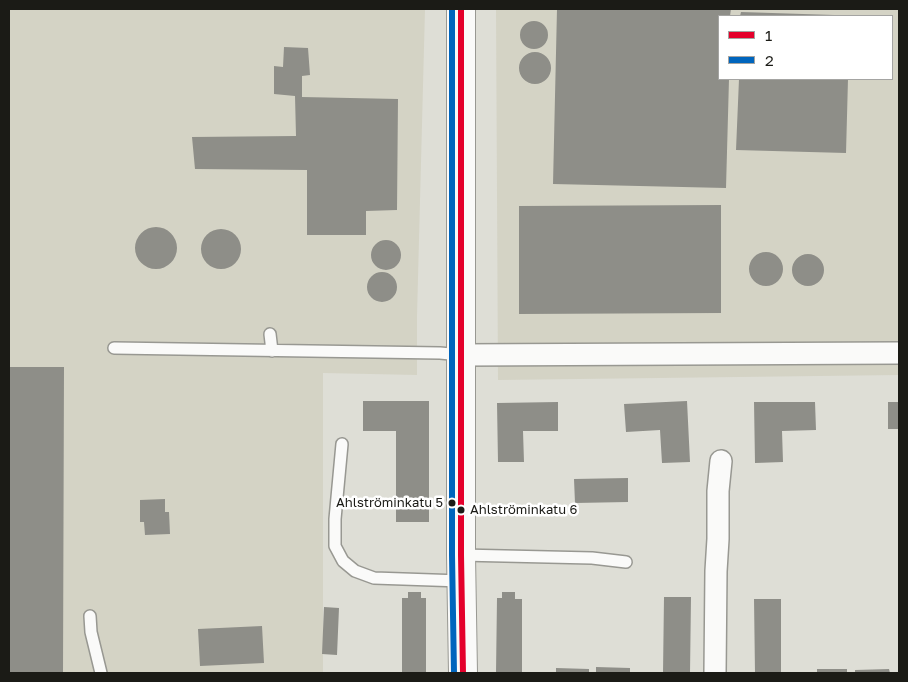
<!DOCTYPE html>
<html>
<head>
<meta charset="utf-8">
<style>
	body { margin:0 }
	#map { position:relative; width:908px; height:682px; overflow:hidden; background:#deded6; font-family:"Golos Text",sans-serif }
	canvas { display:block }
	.frame { position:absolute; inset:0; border:10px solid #1b1b16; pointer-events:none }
	.legend { position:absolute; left:718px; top:15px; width:175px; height:65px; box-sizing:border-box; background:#fff; border:1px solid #a4a4a2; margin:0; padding:6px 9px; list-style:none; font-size:15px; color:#1b1b16 }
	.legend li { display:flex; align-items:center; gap:10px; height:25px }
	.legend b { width:25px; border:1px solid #a4a4a2 }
</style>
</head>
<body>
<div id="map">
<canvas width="908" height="682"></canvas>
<div class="frame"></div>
<ul class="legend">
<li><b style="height:6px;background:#e4002b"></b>1</li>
<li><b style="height:6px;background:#0065bd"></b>2</li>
</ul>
</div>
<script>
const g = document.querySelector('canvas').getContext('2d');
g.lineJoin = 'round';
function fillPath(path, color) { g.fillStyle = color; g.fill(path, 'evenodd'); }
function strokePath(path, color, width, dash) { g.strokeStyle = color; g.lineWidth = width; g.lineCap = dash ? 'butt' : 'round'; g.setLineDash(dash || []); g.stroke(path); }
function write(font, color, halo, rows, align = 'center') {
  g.font = font + ' "Golos Text",sans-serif'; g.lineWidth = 5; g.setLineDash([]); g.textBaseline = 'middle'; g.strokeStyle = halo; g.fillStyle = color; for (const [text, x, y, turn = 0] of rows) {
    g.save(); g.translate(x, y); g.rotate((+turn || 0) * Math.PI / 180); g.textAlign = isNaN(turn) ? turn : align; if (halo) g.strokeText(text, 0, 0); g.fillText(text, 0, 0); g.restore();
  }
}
const built = new Path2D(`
	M9,9H425L417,316V375L323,373V673H9Z
	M496,9H899V375L498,380ZM719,16H892V79H719Z`);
const building = new Path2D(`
	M557,9H731L730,16H719V79H729L726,188L553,184Z
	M741,12L834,15V16H740Z
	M520 35a14 14 0 1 1 28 0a14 14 0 1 1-28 0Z
	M284,47L308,48L310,75L302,76V97L398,99L397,210L366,211V235H307V170L195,169L192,137L296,136L295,96L274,94V66L283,67Z
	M519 68a16 16 0 1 1 32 0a16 16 0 1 1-32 0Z
	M739,79H848L846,153L736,150Z
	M721,205V313L519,314V206Z
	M135 248a21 21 0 1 1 42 0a21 21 0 1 1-42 0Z
	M201 249a20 20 0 1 1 40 0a20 20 0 1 1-40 0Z
	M371 255a15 15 0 1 1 30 0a15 15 0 1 1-30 0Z
	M749 269a17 17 0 1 1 34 0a17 17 0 1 1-34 0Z
	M792 270a16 16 0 1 1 32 0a16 16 0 1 1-32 0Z
	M367 287a15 15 0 1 1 30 0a15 15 0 1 1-30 0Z
	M9,367H64L63,673H9Z
	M363,401H429V522H396V431H363Z
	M687,401L690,462L662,463L660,430L626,432L624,404Z
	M558,402V431H523L524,462H498L497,403Z
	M754,402H815L816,430L782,431L783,462L755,463Z
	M888,402H899V429H888Z
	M628,478V502L575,503L574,479Z
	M165,499V512H169L170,534L145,535L144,522H140V500Z
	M408,592H421V598H426V673H402V598H408Z
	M502,592H515V599H522V673H496L497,598H502Z
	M664,597H691L690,673H663Z
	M754,599H781V673H755Z
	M324,607L339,608L337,655L322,654Z
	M262,626L264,663L200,666L198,629Z
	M596,667L630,668V673H596Z
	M556,668L589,669V673H556Z
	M817,669H847V673H817Z
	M889,669L890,673H855V670Z`);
const service = new Path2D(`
	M270,334L272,351
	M114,348L440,353L461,355
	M342,444L335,519V546L343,561L355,571L374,578L461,581
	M461,555L592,558L626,562
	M90,616L91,632L101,673`);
const minor = new Path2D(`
	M461,355L899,353
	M715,673L716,571L718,539V491L721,461`);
const tertiary = new Path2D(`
	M461,9V555L463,673`);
const bus1 = new Path2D(`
	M461,9V555L463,673`);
const bus2 = new Path2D(`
	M452,9V555L454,673`);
const markers = [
	[452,503,4.5,"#1b1b16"],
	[461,510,4.5,"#1b1b16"]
];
const busNames = [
	["Ahlströminkatu 5",443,503],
	["Ahlströminkatu 6",470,510,"left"]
];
fillPath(built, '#d4d3c5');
fillPath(building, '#8e8e88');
strokePath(service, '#989892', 14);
strokePath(minor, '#989892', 24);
strokePath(tertiary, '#989892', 30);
strokePath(service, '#fafaf9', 11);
strokePath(minor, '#fafaf9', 21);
strokePath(tertiary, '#fafaf9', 28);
strokePath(bus1, '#e4002b', 6);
strokePath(bus2, '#0065bd', 6);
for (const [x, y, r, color] of markers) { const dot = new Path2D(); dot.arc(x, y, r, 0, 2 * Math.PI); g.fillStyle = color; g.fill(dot); strokePath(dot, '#fff', 2); }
write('13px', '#1b1b16', '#fff', busNames, 'right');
</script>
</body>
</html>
